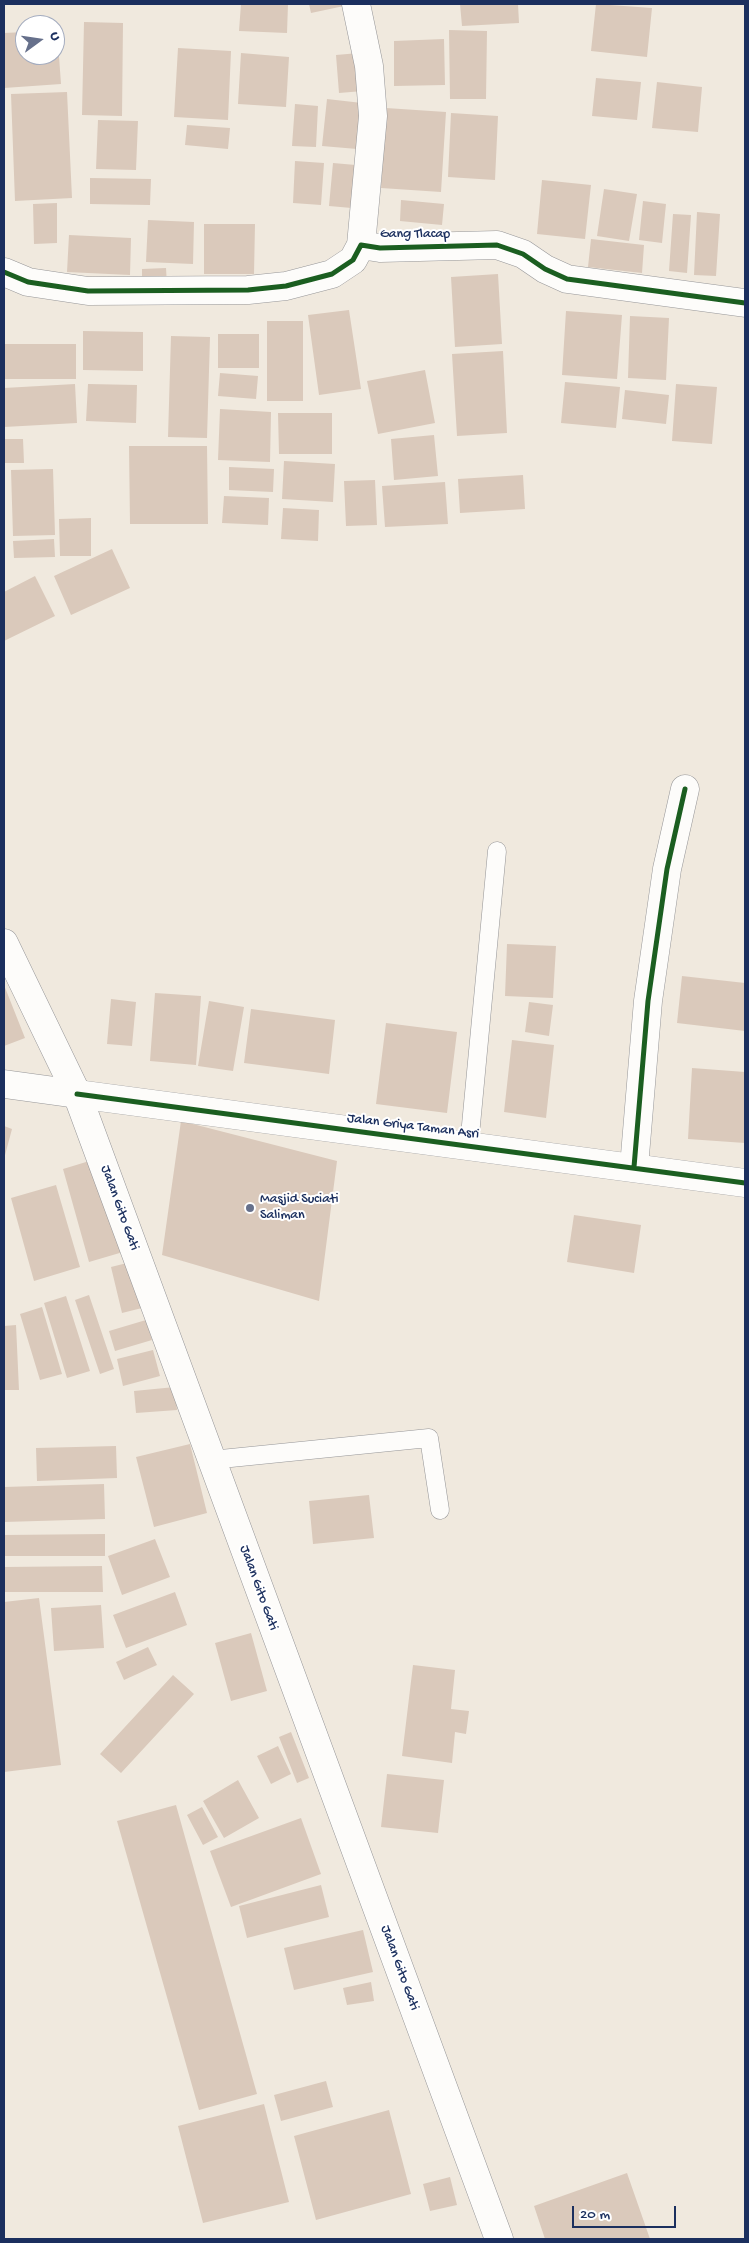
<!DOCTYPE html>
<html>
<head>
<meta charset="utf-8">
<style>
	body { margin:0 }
	#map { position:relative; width:749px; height:2243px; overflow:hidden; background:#f0e9de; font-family:"Gochi Hand",sans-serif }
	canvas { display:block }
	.frame { position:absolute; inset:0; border:5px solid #1b2f5e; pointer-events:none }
	.north { position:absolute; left:15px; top:15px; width:50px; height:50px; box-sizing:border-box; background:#fff; border:1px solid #a4acbf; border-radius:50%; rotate:76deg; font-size:14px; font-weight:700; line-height:20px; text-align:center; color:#1b2f5e }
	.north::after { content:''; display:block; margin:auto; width:18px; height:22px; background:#66708b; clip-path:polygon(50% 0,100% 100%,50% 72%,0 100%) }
	.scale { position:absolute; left:572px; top:2206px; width:104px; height:22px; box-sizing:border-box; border:2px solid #1b2f5e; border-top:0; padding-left:6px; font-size:15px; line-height:18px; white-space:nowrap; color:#1b2f5e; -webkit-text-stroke:4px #fff; paint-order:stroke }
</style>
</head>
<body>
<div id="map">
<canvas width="749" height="2243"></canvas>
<div class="frame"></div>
<div class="north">U</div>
<div class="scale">20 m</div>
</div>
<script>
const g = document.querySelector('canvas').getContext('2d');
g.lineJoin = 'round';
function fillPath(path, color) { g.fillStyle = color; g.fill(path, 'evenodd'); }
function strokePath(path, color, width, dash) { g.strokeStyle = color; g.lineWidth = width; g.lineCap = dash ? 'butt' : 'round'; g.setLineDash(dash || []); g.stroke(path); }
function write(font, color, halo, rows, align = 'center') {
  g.font = font + ' "Gochi Hand",sans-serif'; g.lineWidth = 4; g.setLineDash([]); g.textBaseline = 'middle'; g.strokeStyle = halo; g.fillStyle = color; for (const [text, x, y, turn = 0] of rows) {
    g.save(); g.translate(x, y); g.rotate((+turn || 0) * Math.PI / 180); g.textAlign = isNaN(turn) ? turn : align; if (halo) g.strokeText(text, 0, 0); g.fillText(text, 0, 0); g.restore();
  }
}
const building = new Path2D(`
	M241,4H288L287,33L239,31Z
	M309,4H343L344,6L311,13Z
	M460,4H518L519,23L462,26Z
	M596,4L652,8L647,57L591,51Z
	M84,22L123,23L122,116L82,115Z
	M57,29L61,84L4,88V33L25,32V55H55V30Z
	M449,30L487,31L486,99H450Z
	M444,39L445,85L394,86V41Z
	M178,48L231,51L228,120L174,117Z
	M241,53L289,57L286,107L238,104Z
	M359,53L363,91L339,93L336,55Z
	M596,78L641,82L637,120L592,116Z
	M657,82L702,87L698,132L652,128Z
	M67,92L72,198L15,201L11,94Z
	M327,99L362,103L357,149L322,146Z
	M295,104L318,106L316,147L292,146Z
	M386,108L446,112L441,192L381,188Z
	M451,113L498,116L495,180L448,177Z
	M98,120L138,121L136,170L96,169Z
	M187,125L230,128L228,149L185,145Z
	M295,161L324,163L321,205L293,203Z
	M333,163L367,166L363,209L329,206Z
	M90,178L151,179L150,205L90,204Z
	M542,180L591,185L585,239L537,234Z
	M604,189L637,194L629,241L597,236Z
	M401,200L444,204L442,225L400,221Z
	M643,201L666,204L662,243L639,240Z
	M57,203V243L34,244L33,204Z
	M697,212L720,214L716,276L694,275Z
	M673,214L691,215L687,273L669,271Z
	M148,220L194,222L193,264L146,262Z
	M204,224H255L254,274H204Z
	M69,235L131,238L130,275L67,272Z
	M591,239L644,245L642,273L588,267Z
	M166,268L167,285L142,286V269Z
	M498,274L502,344L455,347L451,277Z
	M349,310L361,389L319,395L308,315Z
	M566,311L622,315L617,379L562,375Z
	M630,316L669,318L666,380L628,378Z
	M267,321H303V401H267Z
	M83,331L143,332V371L83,370Z
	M218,334H259V368H218Z
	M171,336L210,337L207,438L168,437Z
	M4,344H76V379H4Z
	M503,351L507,433L457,436L452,354Z
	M425,370L435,423L378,434L367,381Z
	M220,373L258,376L256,399L218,396Z
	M565,382L620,387L616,428L561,423Z
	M75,384L77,423L4,427V388Z
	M88,384L137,385L136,423L86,421Z
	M676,384L717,387L712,444L672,441Z
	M625,390L669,395L666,424L622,419Z
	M220,409L271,412L270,462L218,460Z
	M278,413H332V454H279Z
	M434,435L438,476L394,480L391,439Z
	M4,439H23L24,463H4Z
	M129,446H207L208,524H130Z
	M284,461L335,464L333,502L282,499Z
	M229,467L274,469L273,492L229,490Z
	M53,469L55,535L13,536L11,470Z
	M523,475L525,509L460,513L458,479Z
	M375,480L377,525L346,526L344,481Z
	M445,482L448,524L385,527L382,486Z
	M224,496L269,498L268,525L222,523Z
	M283,508L319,510L318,541L281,539Z
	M91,518V556H60L59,519Z
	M54,539L55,557L14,558L13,541Z
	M112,549L130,588L71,615L54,576Z
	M35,576L55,616L4,641V592Z
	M507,944L556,946L553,998L505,996Z
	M682,976L745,983V1031L677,1023Z
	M4,985L25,1038L4,1046Z
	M155,993L201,996L196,1065L150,1061Z
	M111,999L136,1002L132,1046L107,1044Z
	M209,1001L244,1007L233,1071L198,1066Z
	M529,1002L553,1005L549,1036L525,1032Z
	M251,1009L335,1020L329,1074L244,1063Z
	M386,1023L457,1032L447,1113L376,1104Z
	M512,1040L554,1045L546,1118L504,1112Z
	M692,1068L745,1072V1143L688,1139Z
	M181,1121L337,1161L319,1301L162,1255Z
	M4,1126L12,1129L4,1159Z
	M96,1159L123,1252L89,1262L63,1169Z
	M56,1185L80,1267L34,1281L11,1198Z
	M574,1215L641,1225L634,1273L567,1262Z
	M135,1261L146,1307L122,1313L111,1267Z
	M89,1295L114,1369L100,1374L75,1300Z
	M66,1296L90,1371L67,1378L44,1303Z
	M42,1307L62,1374L40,1380L20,1314Z
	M146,1320L152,1340L115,1351L109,1331Z
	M16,1325L19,1390H4V1326Z
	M153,1350L160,1376L123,1386L117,1359Z
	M175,1387L177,1410L136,1413L134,1391Z
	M190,1444L207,1513L154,1527L136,1457Z
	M116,1446L117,1478L37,1481L36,1448Z
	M104,1484L105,1519L4,1522V1487Z
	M369,1495L374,1538L313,1544L309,1501Z
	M105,1534V1556H4V1535Z
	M155,1539L170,1577L122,1595L108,1556Z
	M102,1566L103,1592H4V1567Z
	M175,1592L187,1625L126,1648L113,1615Z
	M39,1598L61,1765L4,1772V1602Z
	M101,1605L104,1648L54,1651L51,1608Z
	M251,1633L267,1691L231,1701L215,1643Z
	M148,1647L157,1665L124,1680L116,1662Z
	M413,1665L455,1670L451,1709L469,1711L466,1734L455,1732L452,1763L402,1756Z
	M173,1675L194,1694L121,1773L100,1754Z
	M291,1732L309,1778L297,1783L279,1737Z
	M278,1746L291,1774L271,1784L257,1756Z
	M387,1774L444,1780L438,1833L381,1827Z
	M238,1780L259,1818L224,1838L203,1801Z
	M176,1805L257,2094L199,2110L117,1821Z
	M202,1807L218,1837L203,1845L187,1815Z
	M301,1818L321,1874L231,1907L210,1851Z
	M321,1885L329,1917L247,1938L239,1906Z
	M363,1930L373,1972L294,1990L284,1948Z
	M371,1982L374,2001L347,2005L343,1988Z
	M326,2081L333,2107L281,2121L274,2095Z
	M264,2104L289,2202L203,2223L178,2126Z
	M389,2110L411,2194L316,2220L294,2136Z
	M627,2173L650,2239H545L534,2206Z
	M450,2177L457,2205L430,2211L423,2184Z`);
const service = new Path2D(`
	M469,1146L497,851
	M211,1460L429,1438L440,1510`);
const minor = new Path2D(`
	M356,4L369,66L373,116L361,245
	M4,272L28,282L88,291L248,290L286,286L332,274L353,260L361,245L380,248L497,245L523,254L545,269L567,279L745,303
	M634,1167L648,1001L667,869L685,789`);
const tertiary = new Path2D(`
	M77,1094L745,1183`);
const secondary = new Path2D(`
	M4,1084L77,1094`);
const primary = new Path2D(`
	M4,943L77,1094L499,2239`);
const cycleway = new Path2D(`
	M4,272L28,282L88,291L248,290L286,286L332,274L353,260L361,245L380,248L497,245L523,254L545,269L567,279L745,303
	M77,1094L745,1183
	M634,1167L648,1001L667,869L685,789`);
const markers = [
	[250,1208,5,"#66708b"]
];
const streetNames = [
	["Gang Tlacap",415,235],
	["Jalan Griya Taman Asri",413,1127,7],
	["Jalan Gito Gati",119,1208,70],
	["Jalan Gito Gati",258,1588,70],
	["Jalan Gito Gati",399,1968,70]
];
const poiNames = [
	["Masjid Suciati",260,1200],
	["Saliman",260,1216]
];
fillPath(building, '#dac9bb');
strokePath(service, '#969698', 19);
strokePath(minor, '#969698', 29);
strokePath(tertiary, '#969698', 29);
strokePath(secondary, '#969698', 29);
strokePath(primary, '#969698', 29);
strokePath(service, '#fdfcfa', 18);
strokePath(minor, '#fdfcfa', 28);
strokePath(tertiary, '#fdfcfa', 28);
strokePath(secondary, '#fdfcfa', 28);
strokePath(primary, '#fdfcfa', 28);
strokePath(cycleway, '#1b5e20', 5);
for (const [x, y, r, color] of markers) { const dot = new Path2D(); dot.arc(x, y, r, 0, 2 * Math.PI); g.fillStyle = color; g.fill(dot); strokePath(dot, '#fff', 2); }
write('14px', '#1b2f5e', '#fff', streetNames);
write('14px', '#1b2f5e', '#fff', poiNames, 'left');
</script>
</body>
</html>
